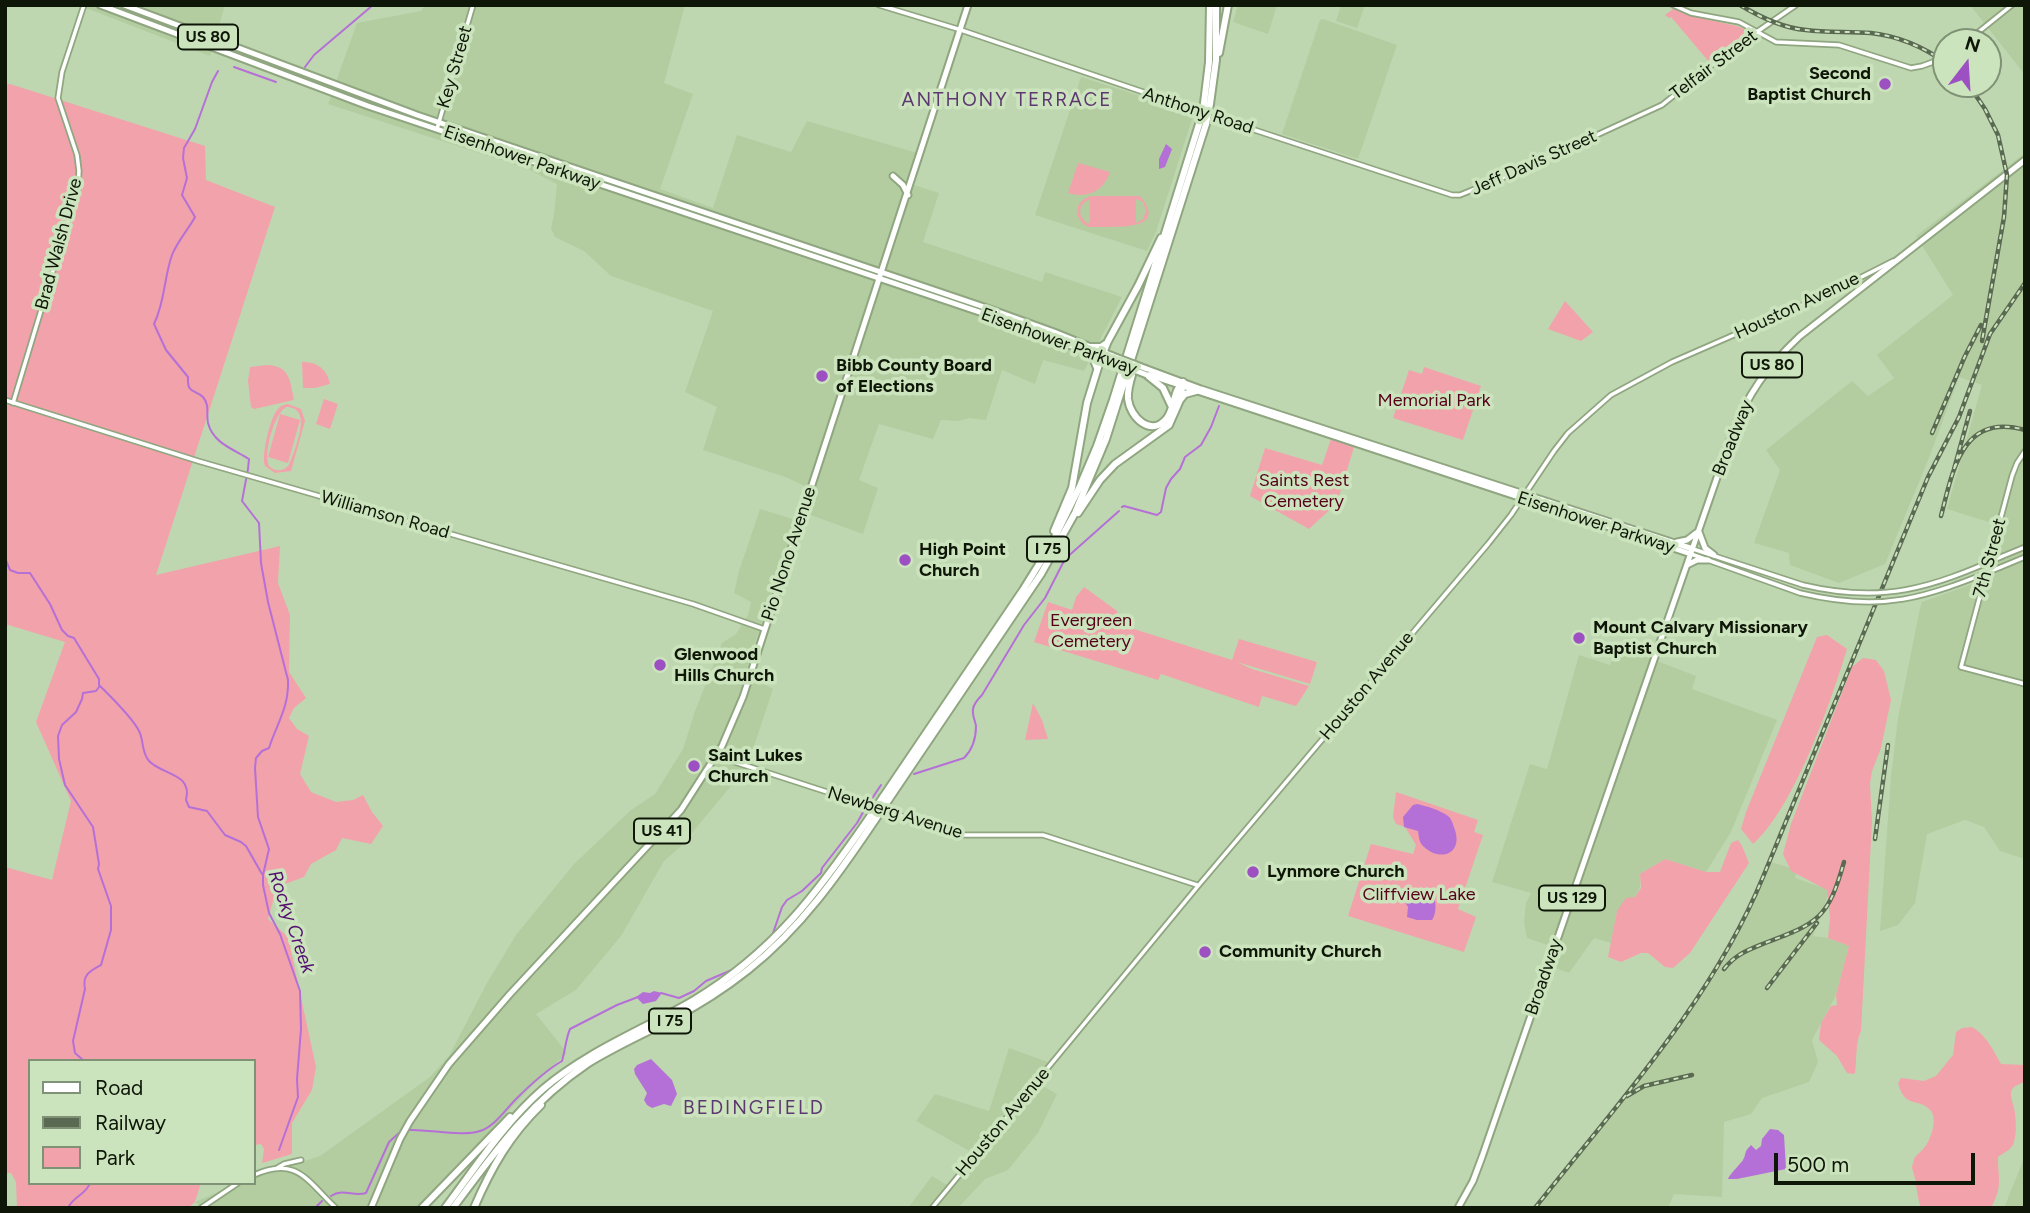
<!DOCTYPE html>
<html>
<head>
<meta charset="utf-8">
<style>
	body { margin:0 }
	#map { position:relative; width:2030px; height:1213px; overflow:hidden; background:#bfd7b0; font-family:Figtree,sans-serif }
	canvas { display:block }
	.frame { position:absolute; inset:0; border:7px solid #0e1608; pointer-events:none }
	.legend { position:absolute; left:28px; top:1059px; width:228px; height:126px; box-sizing:border-box; background:#cce4bd; border:2px solid #809275; margin:0; padding:9px 12px; list-style:none; font-size:21px; color:#0e1608 }
	.legend li { display:flex; align-items:center; gap:14px; height:35px }
	.legend b { width:35px; border:2px solid #809275 }
	.north { position:absolute; left:1932px; top:28px; width:70px; height:70px; box-sizing:border-box; background:#cce4bd; border:2px solid #809275; border-radius:50%; rotate:17deg; font-size:19px; font-weight:700; line-height:28px; text-align:center; color:#0e1608 }
	.north::after { content:''; display:block; margin:auto; width:24px; height:32px; background:#9c50c1; clip-path:polygon(50% 0,100% 100%,50% 72%,0 100%) }
	.scale { position:absolute; left:1774px; top:1153px; width:201px; height:32px; box-sizing:border-box; border:4px solid #0e1608; border-top:0; padding-left:9px; font-size:21px; line-height:24px; white-space:nowrap; color:#0e1608; -webkit-text-stroke:5px #cce4bd; paint-order:stroke }
</style>
</head>
<body>
<div id="map">
<canvas width="2030" height="1213"></canvas>
<div class="frame"></div>
<ul class="legend">
<li><b style="height:9px;background:#fff"></b>Road</li>
<li><b style="height:9px;background:#5a6951"></b>Railway</li>
<li><b style="height:19px;background:#f2a2aa"></b>Park</li>
</ul>
<div class="north">N</div>
<div class="scale">500 m</div>
</div>
<script>
const g = document.querySelector('canvas').getContext('2d');
g.lineJoin = 'round';
function fillPath(path, color) { g.fillStyle = color; g.fill(path, 'evenodd'); }
function strokePath(path, color, width, dash) { g.strokeStyle = color; g.lineWidth = width; g.lineCap = dash ? 'butt' : 'round'; g.setLineDash(dash || []); g.stroke(path); }
function write(font, color, halo, rows, align = 'center') {
  g.font = font + ' Figtree,sans-serif'; g.lineWidth = 7; g.setLineDash([]); g.textBaseline = 'middle'; g.strokeStyle = halo; g.fillStyle = color; for (const [text, x, y, turn = 0] of rows) {
    g.save(); g.translate(x, y); g.rotate((+turn || 0) * Math.PI / 180); g.textAlign = isNaN(turn) ? turn : align; if (halo) g.strokeText(text, 0, 0); g.fillText(text, 0, 0); g.restore();
  }
}
const built = new Path2D(`
	M78,5H225L210,56Z
	M425,5H685L664,83L693,94L660,189L713,208L737,135L791,152L807,121L924,155L914,185L939,193L923,242L1042,282L1045,272L1122,297L1084,371L1043,360L1035,384L1002,370L986,420L969,418L959,421L941,420L933,439L879,424L859,480L878,488L863,534L805,513L804,486L788,478L703,450L717,407L685,392L713,311L611,276L584,251L555,237L551,228L554,215L557,184L528,169L328,104L357,23L421,11Z
	M1238,5H1277L1268,34L1233,22Z
	M1341,5H1365L1357,28L1336,21Z
	M1970,5H2025V75Z
	M1323,19L1397,45L1358,159L1282,134L1320,20Z
	M1081,77L1194,113L1156,232L1147,251L1035,215Z
	M2025,153V859L2000,851L1984,827L1965,820L1927,834L1915,903L1898,925L1880,931L1891,776L1898,718L1920,608L1922,602L1978,582L1995,524L1947,509L1982,385L1959,377L1929,458L1885,564L1839,583L1790,565L1789,553L1754,543L1780,470L1766,450L1852,381L1868,396L1894,378L1877,355L1953,295L1916,236Z
	M760,509L796,520L745,673L773,689L756,740L740,782L731,786L681,846L664,861L621,936L576,990L536,1014L567,1053L533,1085L417,1208H204L195,1202L239,1183H254V1178L320,1156L430,1077L449,1056L487,983L516,935L574,864L631,810L655,794L683,749L695,711L722,643L736,634L748,615L751,602L734,593L739,571Z
	M1618,646L1696,676L1692,689L1777,720L1731,832L1706,872L1665,859L1640,874V888L1635,897L1617,911L1611,943L1594,938L1569,973L1553,967L1559,949L1527,938L1524,922L1526,903L1531,893L1492,882L1530,764L1547,769L1579,655L1610,665Z
	M1771,862L1797,870L1795,878L1830,890L1813,936L1828,938L1849,946L1836,995L1812,1040L1818,1062L1809,1082L1762,1098L1751,1114L1724,1122L1722,1197L1674,1194L1668,1208H1537L1693,1008L1726,958L1750,909Z
	M1009,1048L1048,1062L1039,1084L1057,1094L1038,1133L1008,1170L985,1179L958,1208H908L932,1176L947,1185L973,1153L916,1121L935,1094L989,1111Z
	M2025,1156V1208H2004Z`);
const green = new Path2D(`
	M1673,9L1691,16L1737,26L1744,29V35L1710,63L1671,17L1669,18L1665,15Z
	M10,84L205,146L206,180L275,207L156,575L280,546L278,583L290,615L289,672L306,698L294,708L289,718L297,729L309,736L300,774L311,792L336,802L353,800L363,795L372,812L383,826L371,844L342,838L336,850L311,864L304,877L277,887L268,919L288,937L316,1067L312,1090L292,1123V1154L262,1163L264,1149L261,1144L254,1145V1061H30V1183H201L195,1202L188,1208H17L16,1182L11,1173H5V867L52,880L71,801L36,722L65,642L5,624V85Z
	M1078,163L1110,172C1104,191 1087,199 1068,193Z
	M1140,196C1171,233 1110,226 1089,227C1079,223 1075,214 1079,204L1084,199L1091,196ZM1090,199V223H1136H1087C1077,215 1078,204 1090,199ZM1136,199L1143,202L1146,211L1143,219L1136,223Z
	M1565,301L1593,332L1581,341L1548,329Z
	M302,362C318,362 327,369 330,384L315,388H303Z
	M267,365C290,366 290,380 294,400L254,409L251,407L248,381L250,367Z
	M1424,367L1481,386L1463,440L1393,418L1409,370L1422,374Z
	M324,399L338,404L330,429L316,424Z
	M288,404L301,409L305,421L291,471L275,473L265,466C261,456 270,417 278,409C281,405 283,405 288,404ZM286,407C314,407 295,449 289,465C283,472 275,472 269,466C263,454 274,414 286,407Z
	M280,414L300,420L288,463L268,457Z
	M1331,439L1354,447L1337,503L1309,529L1250,496L1265,448L1322,465Z
	M1084,587L1117,611L1118,624L1232,660L1239,639L1317,662L1310,684L1237,662L1252,669L1309,686L1296,706L1262,696L1259,707L1161,674L1158,680L1034,642L1048,602L1072,610L1076,597Z
	M1827,635L1847,649C1831,702 1794,808 1753,844L1741,829L1746,812L1817,637Z
	M1863,658L1876,660L1884,671L1891,700L1881,748L1872,771L1870,784L1872,821L1861,1031C1855,1044 1857,1059 1855,1073L1853,1074L1847,1073L1837,1056L1819,1040L1821,1023L1831,1006L1837,1005L1836,995L1849,946L1828,938L1830,918L1827,890L1791,871L1783,854L1791,824L1852,667Z
	M1033,703L1042,720L1048,739L1025,740Z
	M1396,792L1478,820L1474,832L1483,835L1458,909L1476,917L1464,952L1348,916L1371,844L1413,854L1416,845L1405,827L1396,824L1393,817Z
	M1738,840L1742,846L1749,863L1690,953L1673,968L1665,967L1648,953H1641L1621,962L1608,957L1617,911L1626,898L1635,897L1641,888L1640,874L1665,859L1706,872H1720L1731,843Z
	M1972,1027C1987,1036 1993,1050 2001,1064L2025,1065V1082C2007,1088 2010,1092 2014,1108C2016,1117 2017,1133 2014,1142C2012,1150 2004,1152 1998,1157C1998,1179 2003,1186 1991,1208H1921C1916,1195 1917,1181 1912,1168C1912,1167 1914,1158 1915,1157C1917,1154 1921,1152 1923,1149C1930,1142 1938,1120 1931,1111C1920,1097 1905,1110 1898,1083L1901,1078L1924,1081L1936,1076L1953,1055L1956,1032L1962,1028Z`);
const water = new Path2D(`
	M1166,144L1172,149L1165,167L1159,169V159Z
	M1417,804C1426,806 1440,810 1448,816C1452,819 1453,825 1455,830C1463,855 1439,862 1423,846C1419,842 1419,837 1418,831L1404,827L1403,817L1413,805Z
	M1407,894L1433,897C1437,902 1436,915 1432,920H1417L1407,917L1408,907L1403,899L1404,896Z
	M654,991L662,993L656,1001L643,1004L636,997L643,992L650,993Z
	M651,1059L672,1080L677,1094L671,1106L664,1104L652,1108L647,1105L644,1100L647,1093L635,1074L634,1069L637,1065Z
	M1770,1129L1778,1130L1784,1135L1786,1169L1737,1179H1728C1730,1174 1742,1162 1743,1160C1747,1153 1743,1153 1751,1145L1756,1150L1761,1146L1762,1139Z`);
const stream = new Path2D(`
	M234,67L276,82
	M305,67L314,55L373,5
	M218,71L212,82L195,129L184,148L183,158L187,178L182,195L195,217C188,230 178,240 172,255C164,277 165,302 154,324L166,350L188,377C187,394 194,389 203,397C210,405 206,414 208,423C213,443 233,449 249,459L248,469L242,501L259,523L261,563L268,602L288,680C289,708 277,723 269,748L262,751L256,758L255,768L258,817L269,849L263,875V885L269,913L280,934L300,991L301,1029L297,1079L298,1097L279,1150
	M1122,507L1124,506L1157,515L1161,512L1166,488L1171,479L1180,469L1185,457L1201,445L1211,427L1219,406
	M5,558L10,570L18,573H30L50,604L62,630L68,636L74,638L99,679V685C111,697 132,717 139,731C144,740 141,752 149,761C162,775 193,773 186,800L189,807L207,811L225,835L241,842L246,846L262,874
	M914,774L964,758C972,750 976,738 976,726C975,720 972,715 973,709C974,703 978,699 982,695L1024,625L1045,598L1065,559L1119,511
	M869,803L881,785
	M661,993L679,998L694,991L706,981L734,969L772,936L782,907L787,900L802,891L821,873L822,868L857,823L866,807
	M84,1061L75,1053L73,1041L85,989C82,975 90,971 101,965L111,930V906L98,869L99,864L93,827L65,785L59,759L58,736L62,725L76,712L82,699L83,693L96,691L99,687
	M409,1130C429,1129 462,1137 480,1131C495,1126 505,1110 516,1099C530,1085 545,1071 562,1061C565,1051 566,1038 570,1029L617,1005L638,997
	M331,1196C344,1188 353,1197 366,1193L389,1142L399,1133
	M68,1208C73,1196 86,1195 90,1183
	M315,1208L322,1201`);
const minor = new Path2D(`
	M879,5L961,30L1202,112
	M1673,5L1691,13L1739,22L1776,42L1839,45L1911,68L1922,66L1933,62
	M1966,42L2012,5
	M1209,115L1452,195H1460L1514,173L1662,105L1732,49L1796,5
	M437,129L473,5
	M5,400L198,461L693,604L764,629
	M13,403L78,188L79,171L77,155L58,98L62,72L84,5
	M2025,451L2017,463L2012,476L1961,667L2025,684
	M1693,549L1803,585
	M1691,554L1800,593
	M2003,556L2025,547
	M2001,567L2025,557
	M716,756L960,835H1043L1197,885
	M277,1168L284,1164L301,1160
	M254,1175C297,1155 308,1182 336,1208
	M201,1208L238,1183
	M932,1208L1198,886L1488,544L1511,515L1554,451L1568,433L1611,395L1672,362L1830,293L1893,261`);
const major = new Path2D(`
	M100,5L368,106L1006,321L1111,361
	M124,5L417,115L993,310L1054,332L1113,356
	M893,176L903,185L908,195
	M1147,369L1201,389L1693,549
	M1149,375L1691,554
	M1699,532L1705,548L1714,555
	M1677,542L1687,540L1696,533
	M1687,565L1697,560H1708
	M371,1208L400,1139L410,1121L449,1064L510,994L681,810L722,746L743,697L968,5
	M1458,1208L1473,1181L1482,1157L1731,437C1748,393 1766,368 1800,336L2025,160`);
const highway = new Path2D(`
	M1219,53L1228,5
	M1204,103L1209,62L1210,5
	M1210,104L1216,60V5
	M1091,347H1101L1107,343
	M1088,352L1093,358L1097,368
	M1135,365C1132,376 1127,387 1128,399C1130,417 1151,438 1167,418C1175,407 1173,391 1183,382
	M1147,375L1163,388L1171,405
	M1181,399L1185,394L1196,391
	M1078,513L1100,480L1115,464L1169,425L1180,400L1183,382
	M1054,531L1072,488L1087,403L1100,361L1108,341L1138,286L1161,238
	M883,797L1023,590L1051,545L1080,486L1097,446L1113,400L1200,121
	M889,799L1041,574L1075,513L1106,439L1206,124
	M422,1208L510,1117
	M445,1208C476,1167 504,1123 543,1089C589,1050 643,1030 694,1000C773,953 818,892 869,818
	M453,1208C494,1153 529,1103 587,1064C614,1047 644,1034 672,1019C699,1005 724,989 748,970C801,928 838,875 875,820
	M474,1208C491,1168 510,1135 541,1105`);
const rail = new Path2D(`
	M1740,5C1760,17 1782,28 1806,30C1827,33 1849,31 1871,33C1898,36 1925,48 1946,63
	M1968,84L1985,109L1998,135L2007,175L2004,217L1982,341
	M1932,433L1965,356L1981,325
	M1954,469L1970,411
	M1941,516C1953,470 1962,412 2025,430
	M1875,839L1888,745
	M1724,969C1736,954 1748,950 1765,943C1818,923 1828,919 1844,862
	M1767,988L1817,923
	M1627,1096L1644,1086L1692,1075
	M1535,1208C1617,1104 1712,1001 1763,877L1928,477L1959,417L1990,334L2025,283`);
const minorBridge = new Path2D(`
	M1933,62L1946,55
	M1803,585C1883,604 1931,588 2003,556
	M1800,593C1883,613 1925,598 2001,567`);
const majorBridge = new Path2D(`
	M1113,356L1147,369
	M1111,361L1147,375`);
const highwayBridge = new Path2D(`
	M1200,121L1204,103
	M1206,124L1210,104
	M869,818L883,797
	M875,820L889,799`);
const markers = [
	[1885,84,7,"#9c50c1"],
	[822,376,7,"#9c50c1"],
	[905,560,7,"#9c50c1"],
	[1579,638,7,"#9c50c1"],
	[660,665,7,"#9c50c1"],
	[694,766,7,"#9c50c1"],
	[1253,872,7,"#9c50c1"],
	[1205,952,7,"#9c50c1"]
];
const shields = [
	[208,37,60],
	[1772,365,60],
	[1048,549,42],
	[662,831,56],
	[1572,898,66],
	[670,1021,42]
];
const shieldNames = [
	["US 80",208,37],
	["US 80",1772,365],
	["I 75",1048,549],
	["US 41",662,831],
	["US 129",1572,898],
	["I 75",670,1021]
];
const streetNames = [
	["Telfair Street",1714,65,-37],
	["Key Street",455,67,-74],
	["Anthony Road",1198,111,18],
	["Eisenhower Parkway",522,158,19],
	["Jeff Davis Street",1534,163,-24],
	["Brad Walsh Drive",59,244,-75],
	["Houston Avenue",1797,306,-25],
	["Eisenhower Parkway",1059,342,20],
	["Broadway",1733,438,-68],
	["Williamson Road",385,515,16],
	["Eisenhower Parkway",1596,523,18],
	["Pio Nono Avenue",789,554,-72],
	["7th Street",1990,558,-75],
	["Houston Avenue",1367,686,-50],
	["Newberg Avenue",895,813,17],
	["Broadway",1544,977,-71],
	["Houston Avenue",1003,1122,-50]
];
const poiNames = [
	["Second",1871,74,"right"],
	["Baptist Church",1871,95,"right"],
	["Bibb County Board",836,366],
	["of Elections",836,387],
	["High Point",919,550],
	["Church",919,571],
	["Mount Calvary Missionary",1593,628],
	["Baptist Church",1593,649],
	["Glenwood",674,655],
	["Hills Church",674,676],
	["Saint Lukes",708,756],
	["Church",708,777],
	["Lynmore Church",1267,872],
	["Community Church",1219,952]
];
const parkNames = [
	["Memorial Park",1434,401],
	["Saints Rest",1304,481],
	["Cemetery",1304,502],
	["Evergreen",1091,621],
	["Cemetery",1091,642],
	["Cliffview Lake",1419,895]
];
const neighbourhoodNames = [
	["ANTHONY TERRACE",1007,100],
	["BEDINGFIELD",754,1108]
];
const waterNames = [
	["Rocky Creek",291,922,71]
];
fillPath(built, '#b3cda0');
fillPath(green, '#f2a2aa');
fillPath(water, '#b570d8');
strokePath(stream, '#b570d8', 2);
strokePath(minor, '#8fa680', 7);
strokePath(major, '#8fa680', 9);
strokePath(highway, '#8fa680', 10);
strokePath(minor, '#fff', 3.5);
strokePath(major, '#fff', 5);
strokePath(highway, '#fff', 6);
strokePath(rail, '#5a6951', 4.5);
strokePath(rail, '#cce4bd', 2, [5]);
strokePath(minorBridge, '#8fa680', 7, []);
strokePath(majorBridge, '#8fa680', 9, []);
strokePath(highwayBridge, '#8fa680', 10, []);
strokePath(minorBridge, '#fff', 3.5);
strokePath(majorBridge, '#fff', 5);
strokePath(highwayBridge, '#fff', 6);
for (const [x, y, r, color] of markers) { const dot = new Path2D(); dot.arc(x, y, r, 0, 2 * Math.PI); g.fillStyle = color; g.fill(dot); strokePath(dot, '#cce4bd', 2.5); }
for (const [x, y, w] of shields) { const box = new Path2D(); box.roundRect(x - w / 2, y - 12.5, w, 25, 5); g.fillStyle = '#cce4bd'; g.fill(box); strokePath(box, '#0e1608', 2); }
write('bold 16px', '#0e1608', null, shieldNames);
write('18px', '#0e1608', '#cce4bd', streetNames);
write('bold 18px', '#0e1608', '#cce4bd', poiNames, 'left');
write('18px', '#56001a', '#cce4bd', parkNames);
g.letterSpacing = '2px';
write('19px', '#5d3870', '#cce4bd', neighbourhoodNames);
g.letterSpacing = '0px';
write('italic 19px', '#530e6f', '#cce4bd', waterNames);
</script>
</body>
</html>
